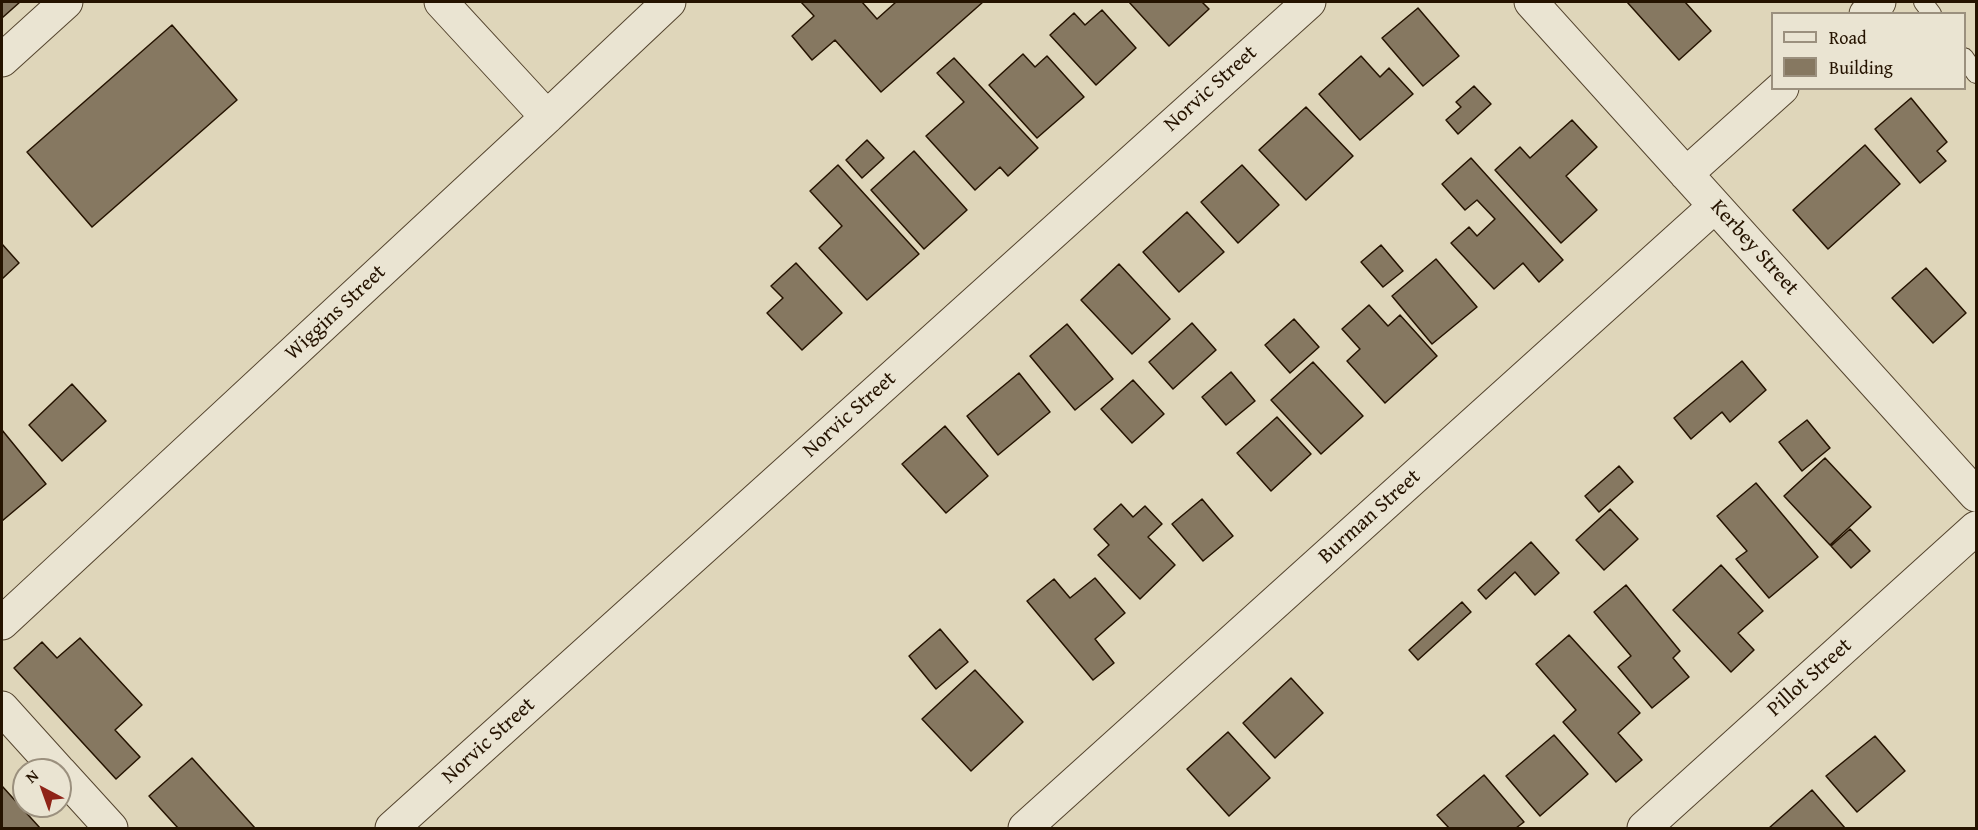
<!DOCTYPE html>
<html>
<head>
<meta charset="utf-8">
<style>
	body { margin:0 }
	#map { position:relative; width:1978px; height:830px; overflow:hidden; background:#dfd6ba; font-family:"Gentium Book Plus",serif }
	canvas { display:block }
	.frame { position:absolute; inset:0; border:3px solid #251300; pointer-events:none }
	.legend { position:absolute; left:1771px; top:12px; width:195px; height:78px; box-sizing:border-box; background:#eae4d2; border:2px solid #9b907e; margin:0; padding:8px 10px; list-style:none; font-size:18px; color:#251300 }
	.legend li { display:flex; align-items:center; gap:12px; height:30px }
	.legend b { width:30px; border:2px solid #9b907e }
	.north { position:absolute; left:12px; top:758px; width:60px; height:60px; box-sizing:border-box; background:#eae4d2; border:2px solid #9b907e; border-radius:50%; rotate:319deg; font-size:16px; font-weight:700; line-height:24px; text-align:center; color:#251300 }
	.north::after { content:''; display:block; margin:auto; width:21px; height:27px; background:#8f2418; clip-path:polygon(50% 0,100% 100%,50% 72%,0 100%) }
</style>
</head>
<body>
<div id="map">
<canvas width="1978" height="830"></canvas>
<div class="frame"></div>
<ul class="legend">
<li><b style="height:8px;background:#eae4d2"></b>Road</li>
<li><b style="height:16px;background:#867861"></b>Building</li>
</ul>
<div class="north">N</div>
</div>
<script>
const g = document.querySelector('canvas').getContext('2d');
g.lineJoin = 'round';
function fillPath(path, color) { g.fillStyle = color; g.fill(path, 'evenodd'); }
function strokePath(path, color, width, dash) { g.strokeStyle = color; g.lineWidth = width; g.lineCap = dash ? 'butt' : 'round'; g.setLineDash(dash || []); g.stroke(path); }
function write(font, color, halo, rows, align = 'center') {
  g.font = font + ' "Gentium Book Plus",serif'; g.lineWidth = 6; g.setLineDash([]); g.textBaseline = 'middle'; g.strokeStyle = halo; g.fillStyle = color; for (const [text, x, y, turn = 0] of rows) {
    g.save(); g.translate(x, y); g.rotate((+turn || 0) * Math.PI / 180); g.textAlign = isNaN(turn) ? turn : align; if (halo) g.strokeText(text, 0, 0); g.fillText(text, 0, 0); g.restore();
  }
}
const building = new Path2D(`
	M2,2H20L2,18Z
	M801,2H862L877,19L896,2H983L881,92L835,40L812,60L792,36L814,16Z
	M1129,2H1202L1209,9L1169,46Z
	M1627,2H1685L1711,31L1679,60Z
	M1418,8L1459,56L1423,86L1382,38Z
	M1102,10L1136,48L1096,85L1050,35L1074,13L1085,25Z
	M172,25L237,100L92,227L27,152Z
	M1023,54L1035,67L1047,56L1084,97L1037,138L989,85Z
	M1361,56L1380,77L1389,68L1413,94L1360,140L1319,94Z
	M954,58L1038,148L1008,176L1000,167L975,190L926,136L964,102L937,73Z
	M1474,86L1491,104L1458,134L1446,120L1461,107L1456,102Z
	M1911,98L1947,142L1937,151L1946,161L1920,183L1875,129Z
	M1306,107L1353,156L1306,200L1259,150Z
	M1572,120L1597,147L1566,176L1597,210L1561,243L1495,170L1520,147L1530,158Z
	M867,140L884,158L862,178L846,160Z
	M1865,145L1900,184L1828,249L1793,210Z
	M914,151L967,210L924,249L871,190Z
	M1471,158L1563,260L1539,282L1523,263L1494,289L1451,243L1469,227L1477,236L1495,219L1477,200L1465,210L1442,184Z
	M838,165L919,254L867,300L819,248L842,226L810,191Z
	M1242,165L1279,205L1238,243L1201,202Z
	M1187,212L1224,252L1179,292L1143,252Z
	M2,244L19,263L2,279Z
	M1381,245L1403,271L1383,287L1361,262Z
	M1436,259L1477,307L1432,344L1392,296Z
	M796,263L842,313L802,350L767,313L783,298L771,286Z
	M1119,264L1170,319L1132,354L1081,300Z
	M1926,268L1966,313L1933,343L1892,298Z
	M1369,305L1388,326L1400,315L1437,356L1385,403L1347,361L1360,349L1342,329Z
	M1294,319L1319,347L1290,373L1265,345Z
	M1192,323L1216,350L1173,389L1149,362Z
	M1067,324L1113,379L1075,410L1030,356Z
	M1742,361L1766,390L1730,422L1722,412L1691,439L1674,418Z
	M1313,362L1363,416L1321,454L1271,400Z
	M1231,372L1255,401L1226,425L1202,397Z
	M1019,373L1050,412L998,455L967,416Z
	M1133,380L1164,414L1132,443L1101,409Z
	M72,384L106,421L62,461L29,425Z
	M1277,417L1311,454L1271,491L1237,453Z
	M1807,420L1830,448L1802,471L1779,442Z
	M945,426L988,476L946,513L902,464Z
	M2,430L46,484L2,521Z
	M1825,458L1871,507L1830,545L1784,496Z
	M1619,466L1633,482L1599,512L1585,496Z
	M1756,483L1818,557L1769,598L1736,559L1747,551L1717,516Z
	M1202,499L1233,536L1203,561L1172,524Z
	M1121,504L1133,517L1145,506L1162,524L1148,537L1175,565L1140,599L1098,555L1109,545L1094,529Z
	M1610,509L1638,539L1604,570L1576,540Z
	M1850,529L1870,551L1851,568L1831,546Z
	M1531,542L1559,573L1535,595L1515,572L1486,599L1478,590Z
	M1721,565L1763,611L1738,633L1754,650L1731,672L1673,610Z
	M1095,578L1125,613L1095,639L1114,663L1093,680L1027,601L1054,579L1070,598Z
	M1626,585L1680,651L1673,658L1689,677L1652,708L1618,667L1631,656L1594,612Z
	M1462,602L1471,612L1418,660L1409,650Z
	M940,629L968,662L936,689L909,656Z
	M1569,635L1640,713L1618,733L1642,760L1616,782L1563,722L1576,710L1536,664Z
	M80,638L142,705L115,730L140,757L116,779L14,668L42,642L57,658Z
	M975,670L1023,722L971,771L922,719Z
	M1291,678L1323,713L1275,758L1243,723Z
	M1228,732L1270,778L1229,816L1187,769Z
	M1554,735L1588,774L1540,816L1506,776Z
	M1875,736L1905,771L1857,812L1826,776Z
	M192,758L255,828H178L149,796Z
	M1484,775L1524,822L1516,828H1449L1437,815Z
	M2,786L40,828H2Z
	M1812,790L1845,828H1769Z`);
const service = new Path2D(`
	M1923,2L1932,14
	M1964,57L1976,74`);
const minor = new Path2D(`
	M441,2L547,117
	M1531,2L1976,495
	M1866,14L1879,2
	M2,60L66,2
	M1686,174L1782,88
	M2,623L547,117L669,2
	M2,708L58,770
	M60,772L111,828
	M392,828L1309,2
	M1025,828L1715,206
	M1644,828L1976,528`);
const streetNames = [
	["Norvic Street",1211,89,-42],
	["Kerbey Street",1754,248,48],
	["Wiggins Street",336,313,-43],
	["Norvic Street",850,415,-42],
	["Burman Street",1370,517,-42],
	["Pillot Street",1810,678,-42],
	["Norvic Street",489,741,-42]
];
fillPath(building, '#867861');
strokePath(building, '#251300', 1.5);
strokePath(service, '#54442e', 20);
strokePath(minor, '#54442e', 35);
strokePath(service, '#eae4d2', 18);
strokePath(minor, '#eae4d2', 33);
write('21px', '#251300', '#eae4d2', streetNames);
</script>
</body>
</html>
